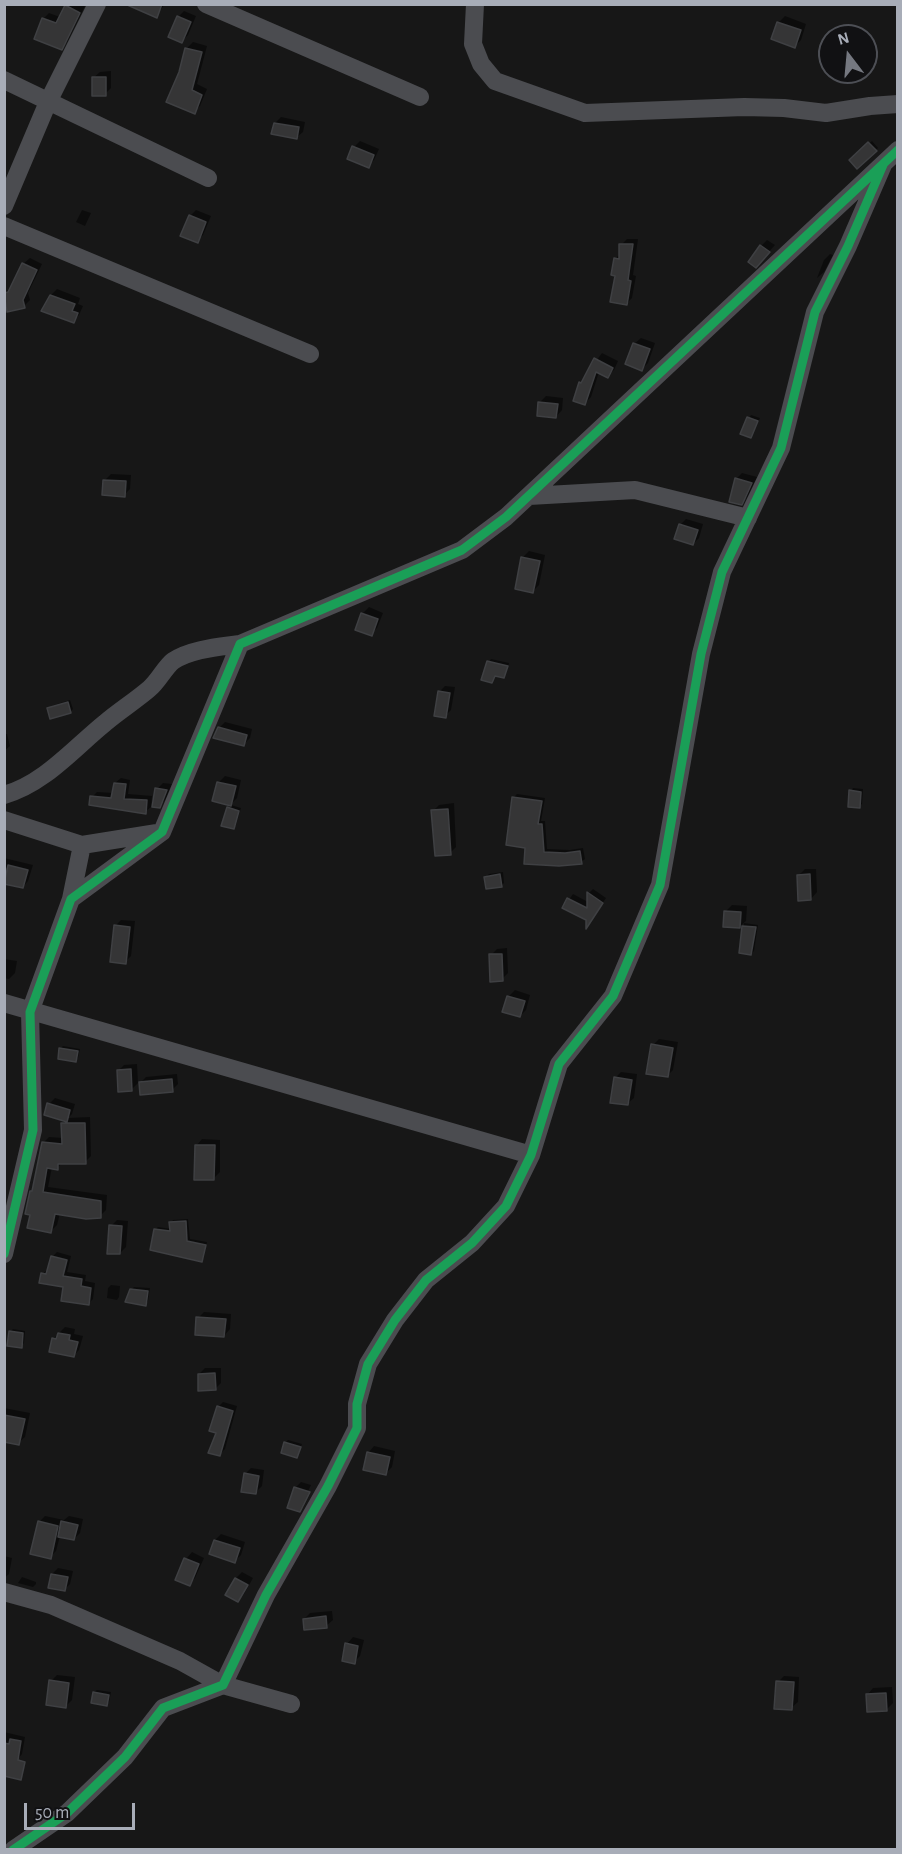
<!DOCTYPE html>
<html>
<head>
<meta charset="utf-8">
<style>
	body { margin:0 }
	#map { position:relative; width:902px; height:1854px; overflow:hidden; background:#171717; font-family:"Alegreya Sans",sans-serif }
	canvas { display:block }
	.frame { position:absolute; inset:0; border:6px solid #a8adb8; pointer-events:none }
	.north { position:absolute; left:818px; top:24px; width:60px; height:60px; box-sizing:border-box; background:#111113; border:2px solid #4d4f55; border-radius:50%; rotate:344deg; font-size:16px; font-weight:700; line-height:24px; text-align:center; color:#a8adb8 }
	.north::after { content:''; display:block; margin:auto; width:21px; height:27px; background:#757880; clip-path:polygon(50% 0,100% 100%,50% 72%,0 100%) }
	.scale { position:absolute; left:24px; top:1803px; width:111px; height:27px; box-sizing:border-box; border:3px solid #a8adb8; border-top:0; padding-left:8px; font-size:18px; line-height:21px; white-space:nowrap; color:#a8adb8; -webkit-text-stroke:4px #111113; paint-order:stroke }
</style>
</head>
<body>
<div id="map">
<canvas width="902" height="1854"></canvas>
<div class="frame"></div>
<div class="north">N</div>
<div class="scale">50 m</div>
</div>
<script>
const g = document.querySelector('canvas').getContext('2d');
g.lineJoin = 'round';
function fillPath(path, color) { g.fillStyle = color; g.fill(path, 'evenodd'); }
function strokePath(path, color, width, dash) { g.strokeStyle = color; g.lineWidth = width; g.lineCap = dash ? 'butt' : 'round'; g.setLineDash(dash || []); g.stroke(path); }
const shadow = new Path2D(`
	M68,4L85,6L67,42L61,48L43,19L49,13L60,17Z
	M132,4H165L156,16Z
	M184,11L196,16L188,35L182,41L178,17Z
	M785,16L806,24L801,40L795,46L773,38L779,22Z
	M193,42L207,46L197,84L207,89L200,106L194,112L180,73L186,49Z
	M111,71V88L105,94L93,78L100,72Z
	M281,117L305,122L303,132L296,138L275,123Z
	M360,141L379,149L374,160L368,166L354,147Z
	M872,141L878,148L857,167L851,160Z
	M82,210L91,213L85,226L76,222Z
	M196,210L211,216L203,235L197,241L190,216Z
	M627,239H638L633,275L636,276L632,298L627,303L615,259L621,253V245Z
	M767,240L775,245L756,266L761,246Z
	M830,254L833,255L824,272L817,278L824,260Z
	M30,258L42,264L28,293L30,300L24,306L8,310L4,293L12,287L23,264Z
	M57,289L80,298L78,304L83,306L79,315L73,321L51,295Z
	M641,338L655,343L648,363L642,369L634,344Z
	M602,353L618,361L614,370L607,376L599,372L591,397L585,403L575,400L580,383Z
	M546,396L563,398L562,410L556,417L540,402Z
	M751,415L760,418L751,437L749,418Z
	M742,473L757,477L747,497L741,503L736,479Z
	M111,474L131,475L130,489L124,495L105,480Z
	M686,519L703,524L699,538L693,544L680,525Z
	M529,551L545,555L539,585L533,591L523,557Z
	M369,607L383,613L377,628L371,634L362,614Z
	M491,659L509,663L506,674L504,677L496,674L492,681L489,662Z
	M445,686L455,687L451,710L445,716L439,692Z
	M70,700L73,709L70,712L49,708L51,706Z
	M225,722L252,729L250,738L244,744L219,728Z
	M4,734H7L10,746L4,751Z
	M225,776L241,780L237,798L231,804L219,782Z
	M121,778L130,780L128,794L152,796L151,807L145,812L92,797L97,792L114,793L115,783Z
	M163,783L172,784L165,800L159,807L157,789Z
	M853,788L863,789L862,804L859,806L851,791Z
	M517,794L545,798L541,821H545L547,849L570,850L583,848L585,859L581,862L559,865L527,847L514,797Z
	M454,803L456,847L450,853L433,811L439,805Z
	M231,805L241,808L236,825L233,828L228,808Z
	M4,858L33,865L28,881L23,887L9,867L4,869Z
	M805,869H816L817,892L811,899L799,875Z
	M503,872L504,883L501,886L486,877L489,874Z
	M593,889L606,898L588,925V919L564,907L573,894L588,902L589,893Z
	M732,905L747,906L746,921L739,927L726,911Z
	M121,920L135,921L131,956L125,962L115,926Z
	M744,923L758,925L754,951L751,954L741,952Z
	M507,948L508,973L502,979L491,955L497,949Z
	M4,959L17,961L15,973L9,979L4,978Z
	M515,990L530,995L526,1010L520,1016L508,997Z
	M659,1039L678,1042L673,1070L667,1076L653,1045Z
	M63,1046L80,1049L78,1058L75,1060L61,1048Z
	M137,1064L138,1083L132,1089L118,1071L124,1065Z
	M621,1072L637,1074L634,1098L627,1104L615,1078Z
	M177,1074L178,1084L172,1090L140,1083L146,1077Z
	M55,1098L75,1104L72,1114L68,1118L90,1117L91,1156L85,1162L62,1163L57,1168L52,1167L48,1187L107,1195L106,1210L100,1216L60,1213L57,1225L51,1231L34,1189L43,1143L49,1137L63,1138L62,1124L66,1120L49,1104Z
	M202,1139L220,1140V1172L213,1179L196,1146Z
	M188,1219L190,1239L207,1242L204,1258L201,1261L155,1230L158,1227L171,1229V1223L173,1220Z
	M117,1220L128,1221L126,1247L120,1253L111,1226Z
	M57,1252L71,1256L67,1272L86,1275L85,1281L95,1283L93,1299L88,1304L43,1273L49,1269L52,1257Z
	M111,1285L120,1286L119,1297L117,1300L107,1298L108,1288Z
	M134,1287L150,1288L148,1301L146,1304L131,1290Z
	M204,1312L231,1314L230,1329L224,1336L198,1318Z
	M65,1327L75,1329L74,1334L83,1336L79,1350L73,1356L53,1339Z
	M13,1329L25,1331L24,1343L21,1346L10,1332Z
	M205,1368H221V1383L215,1389L199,1374Z
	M223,1402L237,1406L225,1449L220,1454L218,1407Z
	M4,1408L30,1413L25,1437L18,1443L4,1440Z
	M288,1440L302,1444L297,1456L285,1443Z
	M374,1446L395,1451L392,1467L386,1473L368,1453Z
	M251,1468L264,1470L262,1486L256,1492L245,1474Z
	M301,1482L311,1485L301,1506H304L300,1511L295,1488Z
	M45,1516L64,1520L69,1516L83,1519L80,1533L74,1539L60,1536L56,1551L50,1557L39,1522Z
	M221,1534L245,1542L241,1555L235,1561L215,1540Z
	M192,1552L204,1558L195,1578L189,1584L177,1579L186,1559Z
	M4,1556L12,1558L9,1574L4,1578Z
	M58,1568L73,1571L70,1584L64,1590L52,1574Z
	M242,1572L253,1578L244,1594L238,1601L227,1595L236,1578Z
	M22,1577L36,1582V1584L33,1587L18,1583Z
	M332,1611L333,1620L326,1626L304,1619L310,1613Z
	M353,1637L364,1640L360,1656L354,1662L347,1644Z
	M57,1675L75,1677L72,1700L66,1706L51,1681Z
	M784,1676L799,1677L798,1702L791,1708L778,1682Z
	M892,1687L893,1703L887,1709L867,1695L873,1688Z
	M97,1690L111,1692L109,1702L107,1704L94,1692Z
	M4,1732L25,1737L22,1754L18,1759L4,1754Z`);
const building = new Path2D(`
	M125,4H162L157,18Z
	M65,5L80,13L62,50L34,39L42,18L56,23Z
	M177,16L191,22L182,43L168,37Z
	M777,22L801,30L795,48L771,39Z
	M185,48L202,52L192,90L202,95L195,114L166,102L179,72Z
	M92,77H106V96H92Z
	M274,123L299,127L297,139L271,134Z
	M868,142L877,151L857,169L849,160Z
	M352,146L374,155L369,168L347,159Z
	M189,215L206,222L198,243L180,236Z
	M619,244H633L628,280L631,281L627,305L610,302L615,276L611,275L614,258L619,259Z
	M760,245L770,252L756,268L748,262Z
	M22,263L37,270L23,300L25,308L7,312L4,293L8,292Z
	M50,295L75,304L72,311L78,313L74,323L41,311Z
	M633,343L650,349L642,371L625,364Z
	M594,358L613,368L608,378L596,372L585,405L573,401L579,382L581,383Z
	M538,402L558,404L556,418L537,416Z
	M747,417L758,421L751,438L740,434Z
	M735,478L752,483L742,505L729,502Z
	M103,480L126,481L125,497L102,495Z
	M679,524L698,530L693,545L674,539Z
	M521,557L540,561L533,593L515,589Z
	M361,613L378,619L372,636L355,630Z
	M487,661L508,666L504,678L495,676L492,683L481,680Z
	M438,691L450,693L446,718L434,716Z
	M68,702L71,713L50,719L47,708Z
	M218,727L247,735L244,746L213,738Z
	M217,782L236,786L231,806L212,801Z
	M114,783L126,784L124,799L147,800L146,814L89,805L90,796L111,798Z
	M155,788L167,790L160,808L152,807Z
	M849,790L861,792L860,808L848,807Z
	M512,797L542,801L538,824H542L544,852L565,853L580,851L582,864L559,866L524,864L525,848L506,845Z
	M227,807L239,811L234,829L221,826Z
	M448,809L451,855L435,856L431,810Z
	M8,865L28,870L23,888L4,884Z
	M500,874L502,887L486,889L484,877Z
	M810,874L811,900L798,901L797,875Z
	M587,892L603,903L586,929V920L562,908L567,898L587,908Z
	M724,911L741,912L740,928L723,927Z
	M114,925L130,927L126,964L110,962Z
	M742,926L756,927L751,955L739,953Z
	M489,954H502L503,981L490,982Z
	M507,996L525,1001L520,1017L502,1012Z
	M651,1044L673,1048L668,1077L646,1074Z
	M59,1048L78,1051L76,1062L58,1059Z
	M131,1069L132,1091L118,1092L117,1070Z
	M614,1077L632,1080L628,1105L610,1103Z
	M172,1079L173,1092L140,1095L139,1082Z
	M47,1103L70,1110L67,1122L44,1115Z
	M61,1123H85L86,1164H58V1170L47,1168L43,1192L101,1201V1218L86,1219L55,1214L51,1233L27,1228L30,1215L25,1214L30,1191H32L42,1142L62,1144Z
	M195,1145H215L214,1180H194Z
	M186,1221L187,1241L206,1245L202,1262L150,1250L154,1229L170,1231L169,1222Z
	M109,1225L122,1226L120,1254H107Z
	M51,1256L67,1260L63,1276L82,1279L81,1286L91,1288L89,1305L61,1301L63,1287L39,1283L41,1273L46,1274Z
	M130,1289L148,1291L146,1306L125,1302Z
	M196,1317L226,1319L224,1337L195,1335Z
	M9,1331L23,1333L22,1348L7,1346Z
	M58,1333L70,1335L69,1340L78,1342L74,1357L49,1352L52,1338L56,1339Z
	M215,1373L216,1390L198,1391V1374Z
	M217,1406L233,1411L220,1456L208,1453L216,1433L209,1431Z
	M4,1415L25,1419L19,1445L4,1442Z
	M284,1442L301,1447L297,1458L281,1453Z
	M367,1452L390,1457L386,1475L363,1470Z
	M244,1473L259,1476L256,1494L241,1492Z
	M294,1487L310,1492L300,1512L287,1508Z
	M38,1521L58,1526L51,1559L30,1554Z
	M61,1521L78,1525L74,1540L58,1537Z
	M214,1540L240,1548L235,1563L209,1554Z
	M184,1558L199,1564L190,1586L175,1580Z
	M51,1574L68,1577L65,1591L48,1588Z
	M235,1578L248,1585L238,1602L225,1595Z
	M326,1616L327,1628L304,1630L303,1619Z
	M345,1643L358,1646L355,1664L342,1661Z
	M49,1680L69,1683L66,1708L46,1705Z
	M776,1681L794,1682L792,1710L774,1709Z
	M93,1692L109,1695L107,1706L91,1703Z
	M886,1693L887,1711L867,1712L866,1694Z
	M10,1739L21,1741L18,1760L25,1762L21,1780L4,1776V1743L9,1744Z`);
const minor = new Path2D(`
	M206,4L420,97
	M475,4L473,44L481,64L495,81L585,113L744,107L784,108L826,113L870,106L898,104
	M4,80L208,178
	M4,206L48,102L97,4
	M4,226L310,354
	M529,496L635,490L748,518
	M4,795C44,784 74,748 105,723C119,711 135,701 149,689C158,682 165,667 173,661C191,649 219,647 240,644
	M4,820L82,845L157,833
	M71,899L82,845
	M4,1003L531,1155
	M4,1254L33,1130L30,1012L71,899L162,832L240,644L462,550L506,517L898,150
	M4,1592L51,1605L180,1661L223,1685L291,1704
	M13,1850L67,1813L125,1757L163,1708L223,1685L266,1595L328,1486L357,1428V1404L368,1364L395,1320L426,1280L472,1243L506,1206L531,1155L559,1064L613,996L660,885L701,654L722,572L781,448L815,312L848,246L883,165`);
const cycleway = new Path2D(`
	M4,1254L33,1130L30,1012L71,899L162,832L240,644L462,550L506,517L898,150
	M13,1850L67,1813L125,1757L163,1708L223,1685L266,1595L328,1486L357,1428V1404L368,1364L395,1320L426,1280L472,1243L506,1206L531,1155L559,1064L613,996L660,885L701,654L722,572L781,448L815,312L848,246L883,165`);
fillPath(shadow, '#0007');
fillPath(building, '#353536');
strokePath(building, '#3f4043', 1.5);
strokePath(minor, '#4b4c50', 18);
strokePath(cycleway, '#1a9f57', 9);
</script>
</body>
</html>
